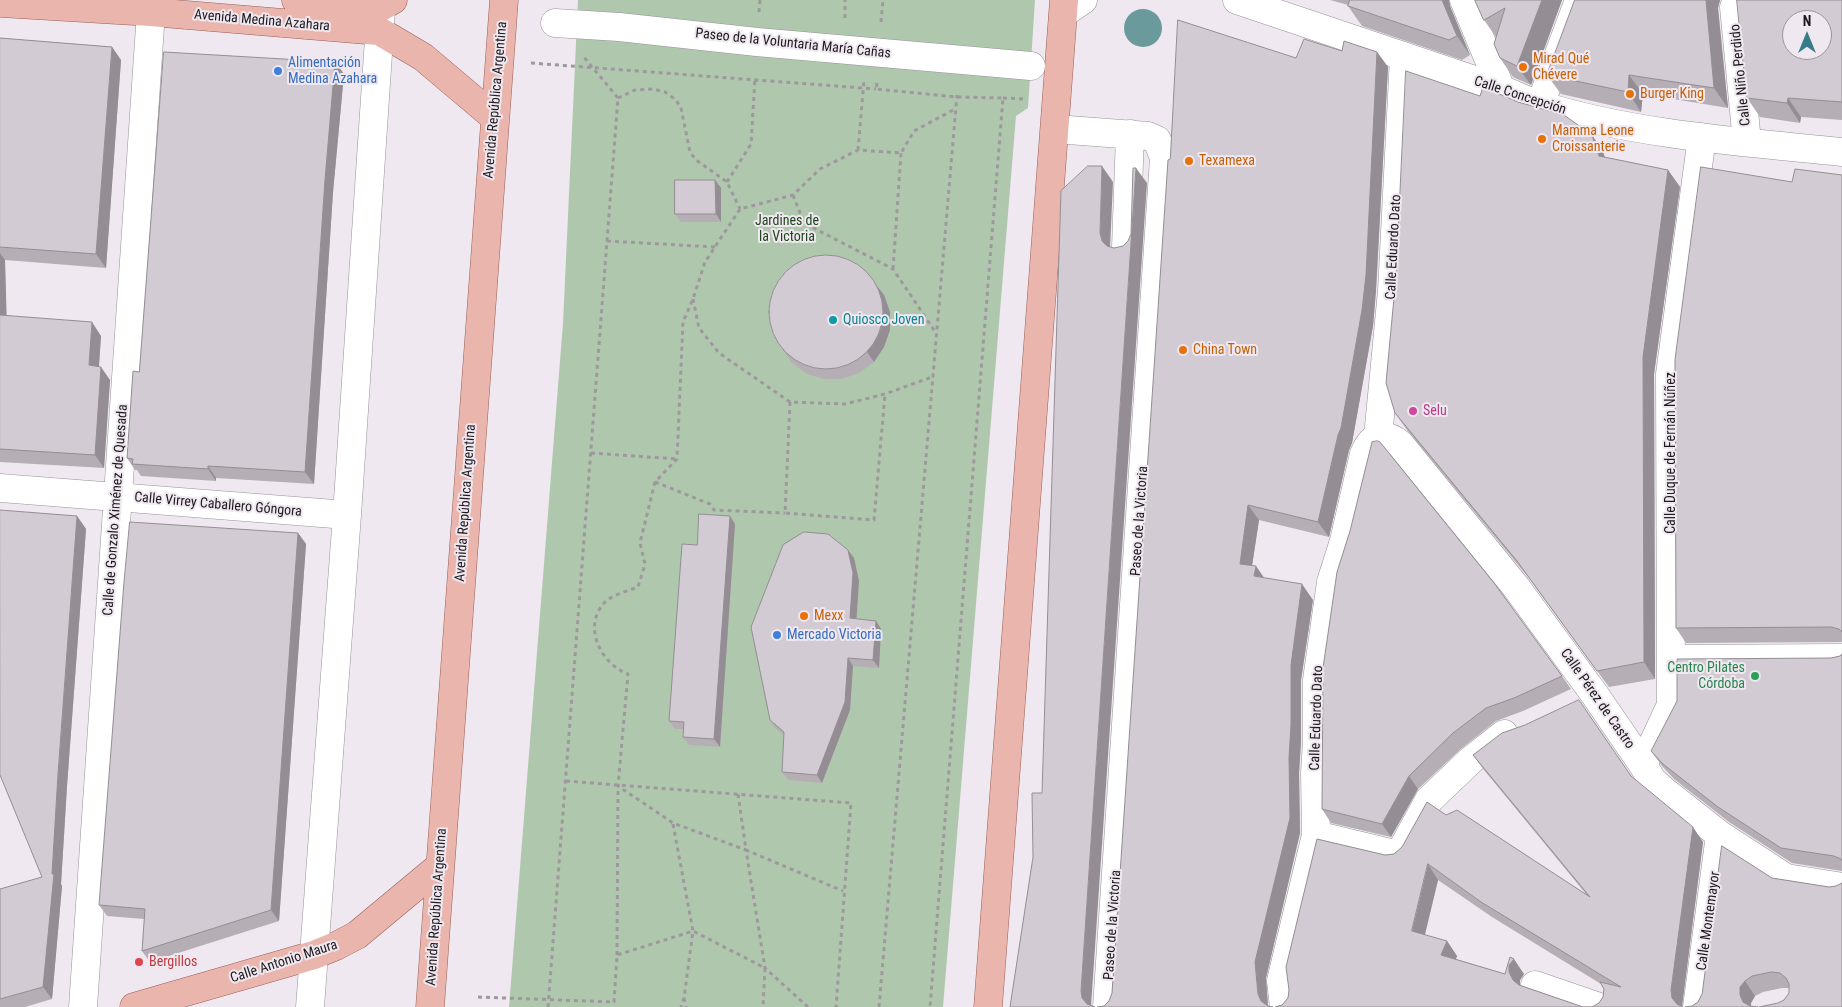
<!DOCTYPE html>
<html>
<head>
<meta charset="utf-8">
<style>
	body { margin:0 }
	#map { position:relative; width:1842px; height:1007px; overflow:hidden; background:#f0e8f0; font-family:"Roboto Condensed",sans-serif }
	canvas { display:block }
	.north { position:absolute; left:1782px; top:10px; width:50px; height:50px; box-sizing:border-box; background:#f0e8f0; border:1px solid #9b959b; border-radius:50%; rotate:0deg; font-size:14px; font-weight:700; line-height:20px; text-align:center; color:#1c191c }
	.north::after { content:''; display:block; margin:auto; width:18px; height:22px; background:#367d87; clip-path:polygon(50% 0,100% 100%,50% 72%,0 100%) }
</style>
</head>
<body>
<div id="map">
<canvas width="1842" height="1007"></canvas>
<div class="north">N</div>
</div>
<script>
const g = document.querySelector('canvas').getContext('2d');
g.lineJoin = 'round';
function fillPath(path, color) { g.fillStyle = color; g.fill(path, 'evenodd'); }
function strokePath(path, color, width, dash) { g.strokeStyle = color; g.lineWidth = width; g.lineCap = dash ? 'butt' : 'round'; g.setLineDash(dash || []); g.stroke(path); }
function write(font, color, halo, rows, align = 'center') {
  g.font = font + ' "Roboto Condensed",sans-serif'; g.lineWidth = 4; g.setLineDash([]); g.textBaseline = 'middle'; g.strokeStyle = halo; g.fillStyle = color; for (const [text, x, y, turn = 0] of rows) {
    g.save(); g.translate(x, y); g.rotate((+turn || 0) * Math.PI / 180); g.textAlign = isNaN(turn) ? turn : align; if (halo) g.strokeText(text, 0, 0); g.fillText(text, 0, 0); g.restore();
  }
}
const green = new Path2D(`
	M578,0H1035L1028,108L1016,116L943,1007H509L563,323Z`);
const water = new Path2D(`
	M1124 28a19 19 0 1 1 38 0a19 19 0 1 1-38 0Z`);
const path = new Path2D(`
	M759,12L760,0
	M845,18V0
	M881,22L883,0
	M531,63L876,89
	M877,83L876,89L956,97L1003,98L930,1007
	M618,98L635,90L653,89L665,92L676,100L681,108L690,152L696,160L727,182L740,209
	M1003,98L1025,99
	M858,150L864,81
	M727,182L751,144L755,78
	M793,195L804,223L893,269L936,333
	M607,241L715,247
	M893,269L901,153
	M693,299L699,328L719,353L790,402L845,404L885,394L932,377
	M790,402L785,513L874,520L885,394
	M591,453L677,459
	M655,482L710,504L714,510L785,513
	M566,781L851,803L836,1007
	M738,794L746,850L843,891
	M673,824L693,931L684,998L681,1007
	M617,955L618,786
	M478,997L614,1002L617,955L693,931L765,968L763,1007
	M684,998L686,1007
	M548,1007L618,98L583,56
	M808,1007L765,968L746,850L673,823L618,786L628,674C603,665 584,631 601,607C608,595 626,592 638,587L645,564L640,543L655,482L677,459L683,322L693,299L705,262L740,209L793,195L820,169L858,150L901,153L914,131L955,109
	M879,1007L957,95`);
const minor = new Path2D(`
	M1237,0L1501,89C1514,95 1527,101 1540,105C1635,135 1744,142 1842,152
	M1464,0L1501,89
	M1734,7L1747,142
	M1064,13L1083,0
	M555,23L619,27L757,42L1031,66
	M1540,105L1579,0
	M1055,129L1148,136L1157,140L1164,158L1107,1007
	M1126,248L1130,134
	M1378,437L1392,291L1404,57
	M0,488L347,515
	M1672,659L1842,658
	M1643,765L1671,705L1670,374L1702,137
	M1316,835L1399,855L1429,800L1472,759L1504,734
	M1535,985L1599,1007
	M83,1007L151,12
	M310,1007L347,515L381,9
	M1284,1007L1281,981L1316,835L1315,773L1317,741V680L1331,582L1344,541L1364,454C1372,435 1384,431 1400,444L1516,587L1595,695L1643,765L1652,780L1664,791L1720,835L1786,878L1842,887
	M1697,1007L1720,835`);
const major = new Path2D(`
	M296,0L381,7L393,0
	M0,3L151,12L379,31L423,57L494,117
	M134,1007L314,955L336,946L357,935L440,866
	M430,1007L504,0
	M988,1007L1064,0`);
const wall = new Path2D(`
	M1330,0H1449L1450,6L1470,55L1462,60L1362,26L1348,6V5Z
	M1475,0H1562L1531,85L1513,77L1500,58L1496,37L1484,20Z
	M1575,0H1720L1718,8L1728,108L1643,94L1641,112L1561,94L1547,75Z
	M1842,0V120L1801,117L1800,123L1760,117L1747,98Z
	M0,38L112,47L121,60L106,268L5,260L6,316L101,336L99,366L110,380L104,468L0,462Z
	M1342,51L1377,52L1388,67L1376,290L1373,326L1352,443L1349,450L1329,537L1259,520L1252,566L1264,578L1313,600L1301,680V741L1299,773L1300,833L1266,978L1268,1006H1104L1109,1001L1112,993L1170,159L1296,58Z
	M335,62L344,74L333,192L314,484L216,478V481L141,476L137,470H135L127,458L139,372Z
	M1592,135L1603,152L1605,157L1668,170L1680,187L1654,374L1655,679L1609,687L1528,577L1407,430L1395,413Z
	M1842,175V642L1686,643L1676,628L1792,182Z
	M715,180L721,188V222H681L675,214Z
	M884,295L890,312V330L884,347L874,362L859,373L842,379H824L807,374L792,363L774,337Z
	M77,516L86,529L67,786L61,884L62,886L52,999L25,1007H0V889L42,877Z
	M735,524L720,747L689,745L683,737L684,729H675L669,721L697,545Z
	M1350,531L1562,676L1571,689L1523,711L1496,721L1463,747L1418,789L1391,837L1331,823L1322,809Z
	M298,533L306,544L279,921L150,962L142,951L144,919L107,916L99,905Z
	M848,550L854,558L859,581L856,619L876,621L881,629L879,668L853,666L850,710L822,783L788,780L782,772L784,735L775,728L770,720Z
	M1842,654V871L1792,863L1729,822L1674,779L1662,766L1651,751L1831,658L1840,656Z
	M1473,755L1631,777L1703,842L1682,1005V1006L1683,1007H1275L1282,1005L1288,998L1385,855L1394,854L1446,815L1586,894L1484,770ZM1438,880L1492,917L1601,984L1604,989L1603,997L1599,1003L1592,1007H1583L1520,985V980L1524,974H1505L1456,959L1457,956L1447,941L1425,935Z
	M1772,878L1829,887L1836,886L1842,1007L1778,1003L1784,1000L1789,993V988H1782L1763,992L1755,996L1751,1003L1692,1006L1698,1002Z`);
const shadedWall = new Path2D(`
	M1442,0H1449L1450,6L1470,55L1457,36Z
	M1542,0H1562L1531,85L1517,66Z
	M1706,0H1720L1718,8L1728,108L1714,88Z
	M112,47L121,60L106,268L96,254Z
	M1377,52L1388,67L1376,290L1373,326L1352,443L1349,450L1329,537L1318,522L1338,435Z
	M335,62L344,74L333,192L314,484L305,472L325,180Z
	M1629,75L1643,94L1641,112L1628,92Z
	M1788,98L1801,117L1800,123L1787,103Z
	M1592,135L1603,152L1610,172L1599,156Z
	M1102,166L1113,182L1110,248L1112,256L1102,241L1100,233Z
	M1136,168L1147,183L1091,1006L1088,1007L1082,998L1081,991Z
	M1668,170L1680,187L1654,374L1655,679L1644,662L1643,357Z
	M715,180L721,188V222L716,214Z
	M0,253L5,260L7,329L0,319Z
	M877,286L884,295L890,312V330L884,347L874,362L867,352Z
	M92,322L101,336L98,379L89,365Z
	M101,367L110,380L104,468L95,455Z
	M208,466L216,478V481L208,469Z
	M1248,505L1259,520L1250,579L1240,564Z
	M77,516L86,529L67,786L61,884L62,886L52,999L43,987Z
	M730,516L735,524L720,747L714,739Z
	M298,533L306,544L279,921L271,910Z
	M848,550L854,558L859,581L856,626L850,618Z
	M1256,566L1267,582L1254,576Z
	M1302,584L1313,600L1301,680V741L1299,773L1300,833L1266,978L1268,1007L1261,1001L1258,994L1255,962L1289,758L1291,665Z
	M876,621L881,629L879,668L873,660Z
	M848,658L853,666L850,710L822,783L817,775Z
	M1409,776L1418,789L1391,837L1382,824Z
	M1693,827L1703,842L1682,1007H1678L1672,998L1671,990Z
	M1428,864L1438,880L1422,946L1412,931Z
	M1447,941L1457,956L1452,970L1441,955Z
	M1514,959L1524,974L1520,980V988L1513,980L1509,972V965Z
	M1745,981L1755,996L1751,1003V1007L1743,1002L1740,995V987Z`);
const building = new Path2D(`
	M1350,0H1442L1457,36L1449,40L1348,6Z
	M1475,0H1542L1517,66L1500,58L1494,44L1505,8L1484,20Z
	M1575,0H1706L1714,88L1629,75L1628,92L1547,75Z
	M1737,0H1842V102L1788,98L1787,103L1747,98ZM1792,20H1822V50H1792Z
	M1178,20L1296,58L1304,39L1342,51L1344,41L1377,52L1366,275L1362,310L1341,428L1338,435L1318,522L1248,505L1240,564L1256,566L1254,576L1302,584L1291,665V725L1289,758L1290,818L1255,962L1258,994L1261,1001L1268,1006L1273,1007H1097L1104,1006L1109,1001L1112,993L1168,160L1170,159Z
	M0,38L112,47L96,254L0,247Z
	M164,52L335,62L325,180L305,472L208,466V469L132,464L133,459L127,458L133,371L139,372Z
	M1406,71L1480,96L1483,87L1518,102L1564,115L1592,135L1599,156L1668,170L1643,357L1644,662L1597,671L1517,561L1395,413L1386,383L1396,276Z
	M1088,166H1102L1100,233L1102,241L1107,246L1114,248L1123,246L1128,241L1131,234L1133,168H1136L1081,991L1082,998L1087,1004L1095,1007H1010L1033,857L1032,793H1042L1061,191Z
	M1701,167L1792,182L1795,169L1842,175V632L1839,629L1831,627L1676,628L1675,360Z
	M675,180H715L716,214H675Z
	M769 312a57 57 0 1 1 114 0a57 57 0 1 1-114 0Z
	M0,315L92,322L89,365L101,367L95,455L0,449Z
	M1378,441L1380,442L1494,583L1562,676L1514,698L1486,708L1453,733L1409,776L1382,824L1322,809L1323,668L1337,572L1350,531L1372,442Z
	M0,510L77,516L58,774L52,874H54L43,987L0,999V889L42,877L0,775Z
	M699,514L730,516L714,739L683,737L684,722L669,721L682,544L697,545Z
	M130,522L298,533L271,910L142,951L145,909L99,905L124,582Z
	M804,532L828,534L848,550L853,573L850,618L876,621L873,660L848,658L845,702L817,775L782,772L784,732L770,720L751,627L783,545Z
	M1842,654V861L1841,859L1834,856L1781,848L1718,807L1663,764L1651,751L1677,701V659L1831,658L1840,656Z
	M1579,700L1631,776L1693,827L1671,990L1672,998L1677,1004L1683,1007H1275L1282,1005L1288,998L1289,990L1286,967L1317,839L1385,855L1394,854L1402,847L1427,802L1446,815L1457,810L1590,897L1473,755L1502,733L1525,725ZM1428,864L1481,902L1621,987L1600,982L1604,989L1603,997L1599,1003L1592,1007H1583L1519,985L1513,980L1509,972V965L1514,959L1510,957L1505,974L1441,955L1447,941L1412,931Z
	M1722,846L1772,878L1829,887L1836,886L1842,883V1007H1759L1778,1003L1784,1000L1789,993V984L1786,978L1780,973L1771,972L1752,976L1745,981L1740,987V995L1743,1002L1750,1006L1758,1007H1685L1692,1006L1698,1002L1702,994Z`);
const markers = [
	[1523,67,5,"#e8710a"],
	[278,71,5,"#3f7fe0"],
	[1630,94,5,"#e8710a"],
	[1542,139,5,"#e8710a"],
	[1189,161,5,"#e8710a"],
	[833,320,5,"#0f9aa8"],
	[1183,350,5,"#e8710a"],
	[1413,411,5,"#d1479c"],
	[804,616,5,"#e8710a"],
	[777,635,5,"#3f7fe0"],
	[1755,676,5,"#2e9e5b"],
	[139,962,5,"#e0444e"]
];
const streetNames = [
	["Avenida Medina Azahara",262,21,5],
	["Paseo de la Voluntaria María Cañas",793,44,6],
	["Calle Niño Perdido",1741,75,-96],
	["Calle Concepción",1520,96,18],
	["Avenida República Argentina",496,100,-85],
	["Calle Eduardo Dato",1394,247,-87],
	["Calle Duque de Fernán Núñez",1671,453,-90],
	["Avenida República Argentina",466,503,-86],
	["Calle Virrey Caballero Góngora",218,505,5],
	["Calle de Gonzalo Ximénez de Quesada",116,510,-86],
	["Paseo de la Victoria",1140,521,-86],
	["Calle Pérez de Castro",1597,699,55],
	["Calle Eduardo Dato",1317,718,-88],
	["Avenida República Argentina",437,907,-86],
	["Calle Montemayor",1709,921,-82],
	["Paseo de la Victoria",1113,925,-86],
	["Calle Antonio Maura",284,962,-18]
];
const foodNames = [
	["Mirad Qué",1533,59],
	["Chévere",1533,75],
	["Burger King",1640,94],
	["Mamma Leone",1552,131],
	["Croissanterie",1552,147],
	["Texamexa",1199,161],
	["China Town",1193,350],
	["Mexx",814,616]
];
const shopNames = [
	["Alimentación",288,63],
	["Medina Azahara",288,79],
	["Mercado Victoria",787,635]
];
const parkNames = [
	["Jardines de",787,221],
	["la Victoria",787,237]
];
const cultureNames = [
	["Quiosco Joven",843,320]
];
const hotelNames = [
	["Selu",1423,411]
];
const leisureNames = [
	["Centro Pilates",1745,668],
	["Córdoba",1745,684]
];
const healthNames = [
	["Bergillos",149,962]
];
fillPath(green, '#afc8ad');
fillPath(water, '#6b9a9d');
strokePath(minor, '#989199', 29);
strokePath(major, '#995f56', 29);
strokePath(path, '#9e989e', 3, [4, 4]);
strokePath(minor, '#fff', 28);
strokePath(major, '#eab5ad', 28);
fillPath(wall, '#b5afb5');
fillPath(shadedWall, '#948e94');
fillPath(building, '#d3cbd3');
strokePath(building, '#948e94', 1);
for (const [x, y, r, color] of markers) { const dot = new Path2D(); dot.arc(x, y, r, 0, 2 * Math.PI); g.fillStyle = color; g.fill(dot); strokePath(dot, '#f0e8f0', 2); }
write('14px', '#1c191c', '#f0e8f0', streetNames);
write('14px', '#c56008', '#f0e8f0', foodNames, 'left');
write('14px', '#366cbe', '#f0e8f0', shopNames, 'left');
write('14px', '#1f471e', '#f0e8f0', parkNames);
write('14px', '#0d838f', '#f0e8f0', cultureNames, 'left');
write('14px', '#b23c85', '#f0e8f0', hotelNames, 'left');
write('14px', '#27864d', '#f0e8f0', leisureNames, 'right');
write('14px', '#be3a42', '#f0e8f0', healthNames, 'left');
</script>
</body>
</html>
